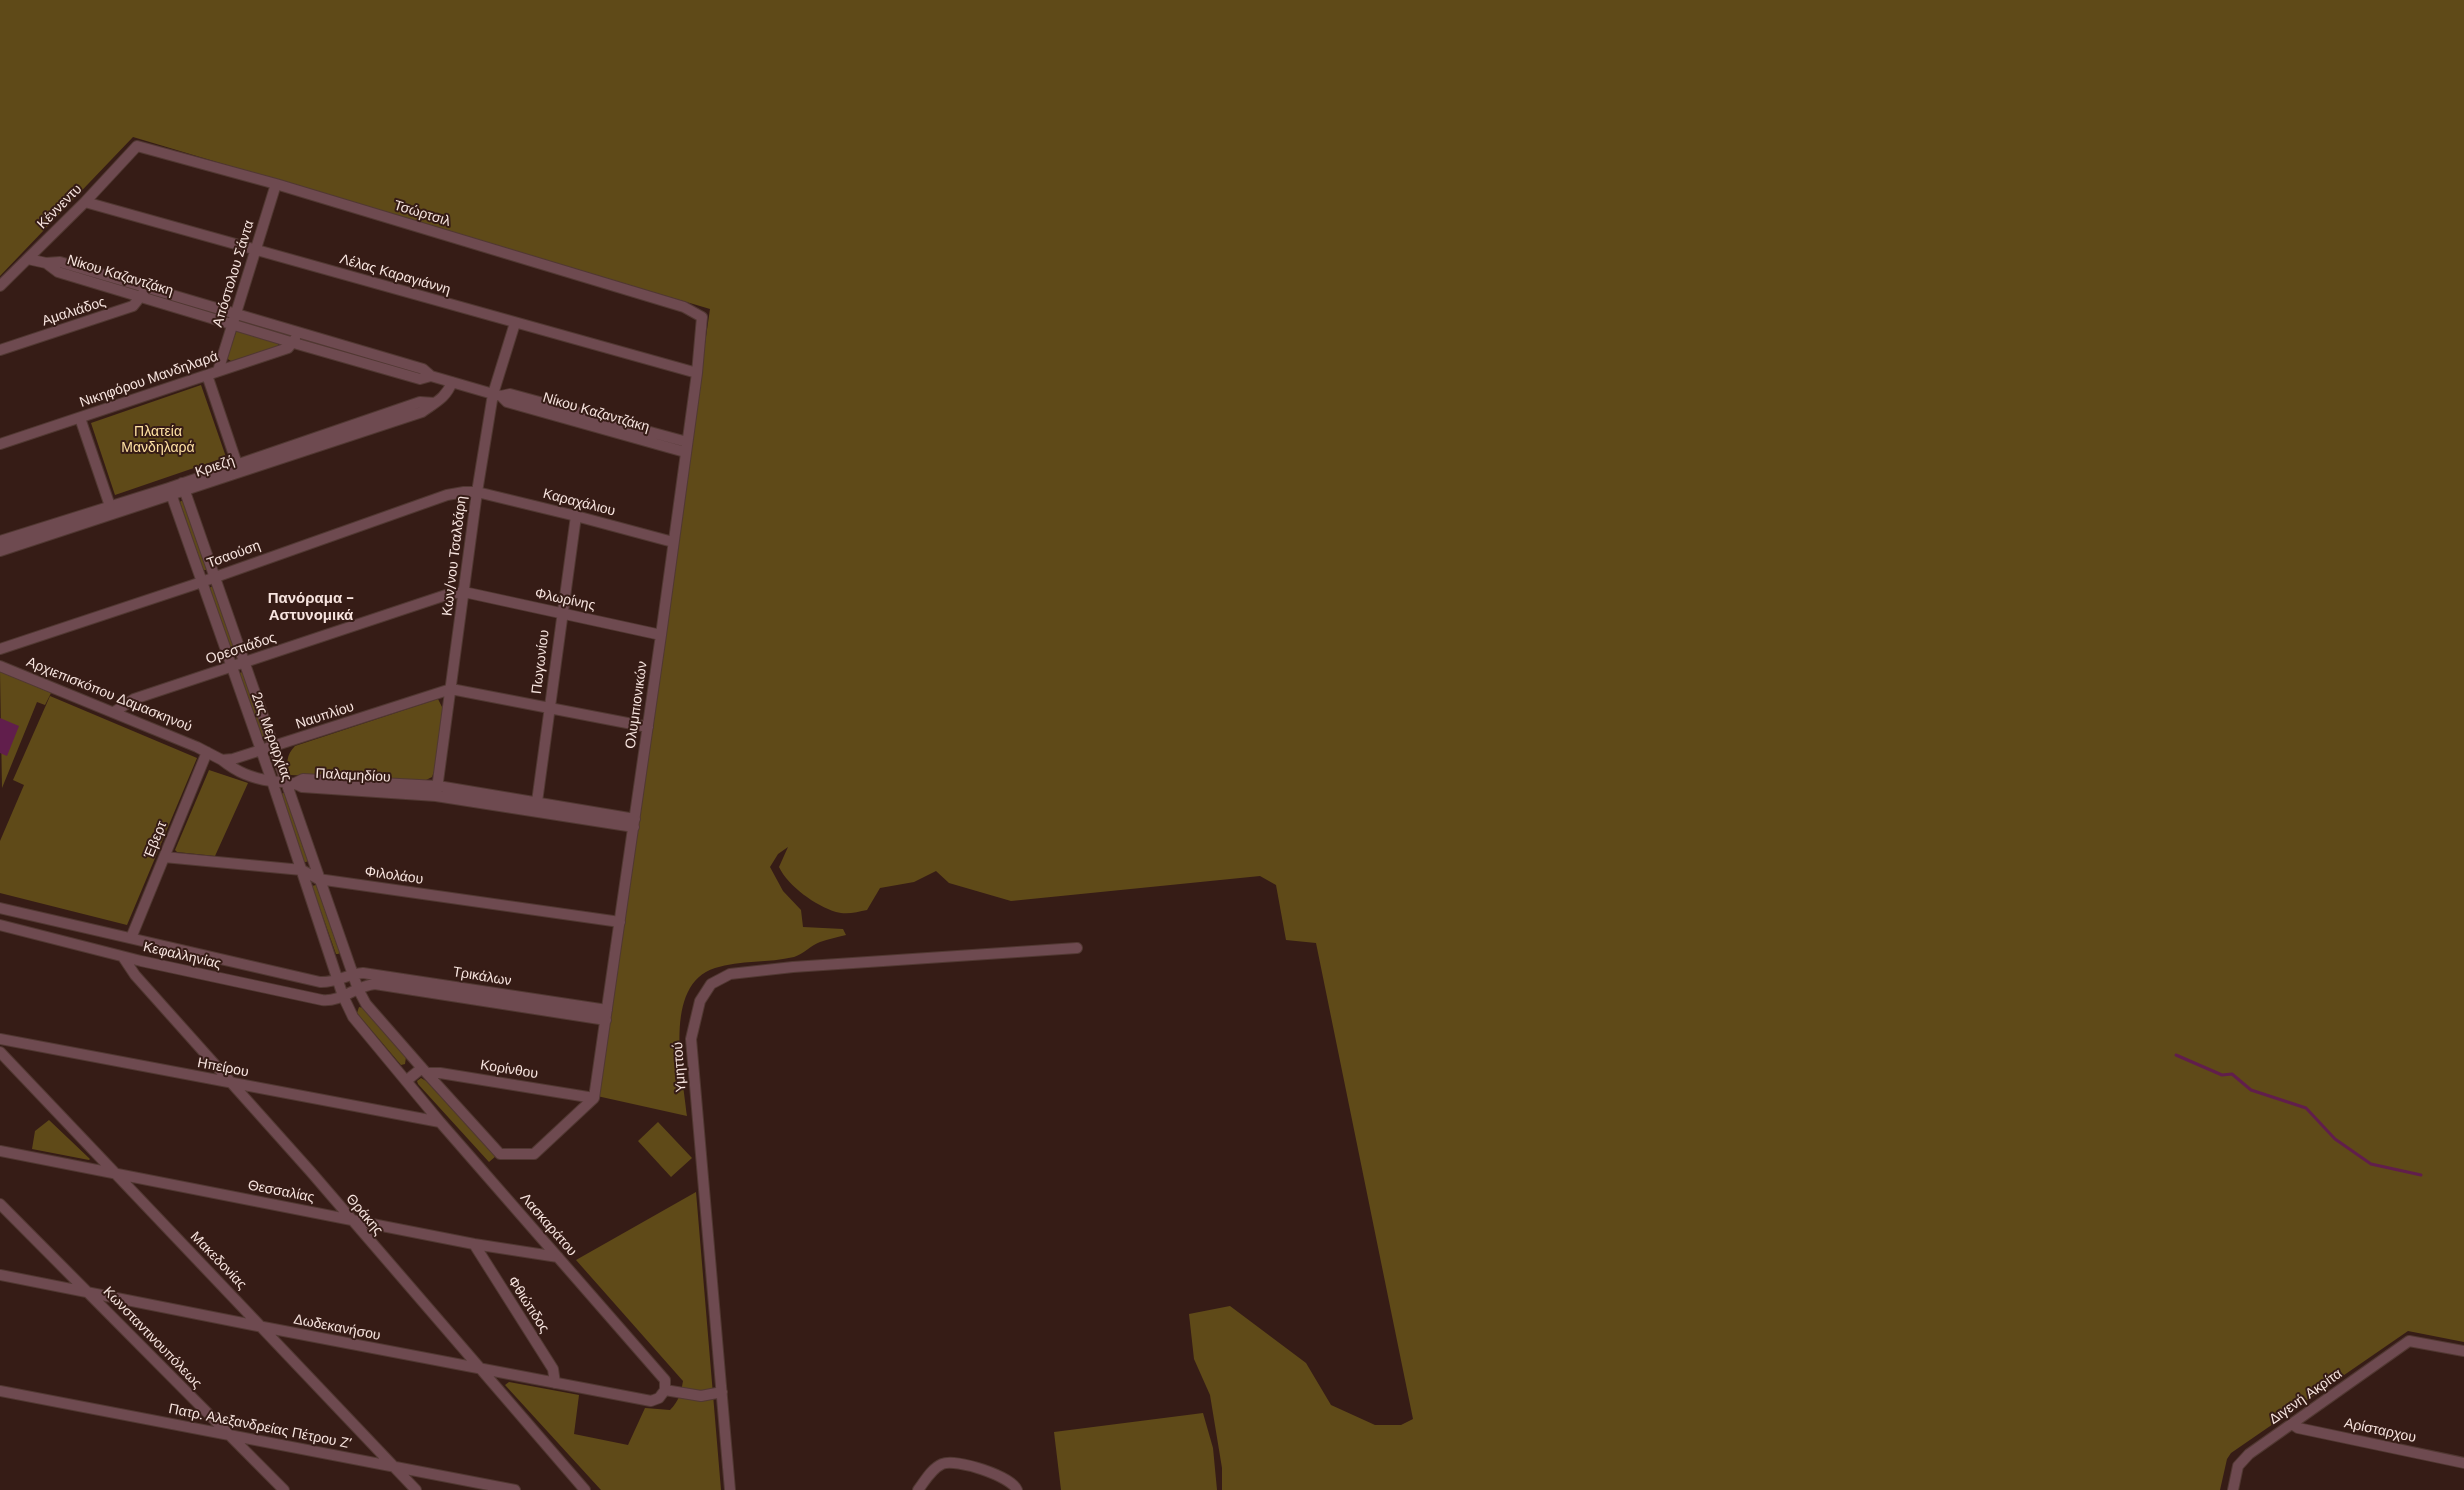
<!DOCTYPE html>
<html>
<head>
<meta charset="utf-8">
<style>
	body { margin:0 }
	canvas { display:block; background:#361c16 }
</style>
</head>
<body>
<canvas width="2464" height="1490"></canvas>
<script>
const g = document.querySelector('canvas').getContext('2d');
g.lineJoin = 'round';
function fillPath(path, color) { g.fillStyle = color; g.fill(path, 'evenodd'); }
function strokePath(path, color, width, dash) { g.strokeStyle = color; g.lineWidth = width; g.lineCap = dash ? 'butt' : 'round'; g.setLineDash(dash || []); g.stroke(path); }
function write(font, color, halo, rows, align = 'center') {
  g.font = font + ' "DM Sans",sans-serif'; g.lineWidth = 4; g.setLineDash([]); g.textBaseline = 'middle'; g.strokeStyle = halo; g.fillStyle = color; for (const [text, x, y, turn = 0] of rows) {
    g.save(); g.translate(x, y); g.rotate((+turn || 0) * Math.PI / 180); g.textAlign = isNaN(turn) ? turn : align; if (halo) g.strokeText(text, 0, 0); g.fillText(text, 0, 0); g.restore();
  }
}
const green = new Path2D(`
	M0,0H2464V1342L2408,1331L2231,1453L2227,1459L2220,1490H1222V1468L1210,1395L1194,1359L1189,1314L1230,1306L1306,1363L1331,1405L1375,1425H1401L1413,1419L1316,943L1286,940L1276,885L1260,876L1011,901L949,883L936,871L914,882L880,888L867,910C857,912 847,915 836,912C816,906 788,886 779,867L788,847L778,854L770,867L783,891L801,910L803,927L843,929L846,935C838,937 828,939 820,942C811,945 804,954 794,957C769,963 740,960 715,968C662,985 683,1074 687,1116L597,1096L710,309L133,137L0,276Z
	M237,330L278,341V346L231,361L226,358Z
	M201,385L226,457L115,495L91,423Z
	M181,501H184L207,569L206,570H203L180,502Z
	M213,586L237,654L235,656H233L209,588Z
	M0,671L51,693L45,705L37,702L2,788Z
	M243,672L266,740L264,741H262L239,673Z
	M50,696L197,758L127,925L0,893V841L24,785L13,780Z
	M438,699L443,709L437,763L432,777L424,781L290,775C286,764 286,755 295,746Z
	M209,770L248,783L215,856L177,852L175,850Z
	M284,793L308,861L306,862H304L280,794Z
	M316,885L340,953L338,954H336L312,886Z
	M359,1007L363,1008L406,1057L405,1064L401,1065L357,1013Z
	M421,1078L426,1081L496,1156L489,1162L418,1084L417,1081Z
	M49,1120L90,1159L89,1160L32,1149L35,1131Z
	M658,1122L692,1158L671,1177L638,1141Z
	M696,1192L721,1490H601L505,1385L509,1382L579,1395L574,1434L628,1445L645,1408L670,1410C679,1401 681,1393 683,1381L576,1260Z
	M1203,1413L1213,1448L1217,1490H1061L1054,1432Z`);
const water = new Path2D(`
	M0,718L19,726L7,756L0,753Z`);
const stream = new Path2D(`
	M2176,1055L2222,1075L2232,1074L2251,1090L2306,1108L2335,1139L2371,1164L2421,1175`);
const street = new Path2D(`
	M85,202L697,373
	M28,259L46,263L58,272L294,343L420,379L431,376
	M46,263L60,262L423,369L431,376L493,394L501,396L510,394L687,442
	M0,286L85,202L137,146L276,184L684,307L702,317L697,373L661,635L594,1098L534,1154H500L422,1068
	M0,350L133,306L144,292
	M218,371L276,184
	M207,375L239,470
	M501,396L507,402L685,452
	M80,418L110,506
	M0,444L288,348L295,339
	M182,483L358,989L366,1004L422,1068L406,1081
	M169,488L272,781L343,996L353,1017L440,1122L665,1380V1390
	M0,541L169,488L420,402L435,403
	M0,551L422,412C436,402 446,398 452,382
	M0,649L193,585L447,495L464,492H477L576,516L673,542
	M0,666L197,747L222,760L233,759L451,689L648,727
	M114,712L134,699L449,594L464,592L661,635
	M222,760C237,772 251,778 271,781C282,783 292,781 302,787L436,796L634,827
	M295,783L303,779L438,786L635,819
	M436,796L477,492L493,394L515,323
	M536,809L576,516
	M164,857L302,870L318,879L620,922
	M0,908L320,982C336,983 347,974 363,973L607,1010
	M0,925L141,961L322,1000C342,1002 355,986 375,984L606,1020
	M131,938L207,752
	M123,957L135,975L311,1172L585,1490
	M0,1039L440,1122
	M0,1052L416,1490
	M427,1073H440L594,1098
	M0,1151L474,1244L558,1257
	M0,1204L284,1490
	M474,1244L553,1369L555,1383
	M0,1275L263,1327L651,1401L659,1398L665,1390
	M665,1390L701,1396L722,1392
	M0,1391L515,1490
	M2292,1424L2298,1428L2464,1463
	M730,1490L691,1039L700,1001L711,984L730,974L793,967L1077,948
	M918,1490C925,1481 931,1469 942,1464C956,1458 1011,1476 1017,1490
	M2233,1490L2238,1466L2249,1454L2409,1341L2464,1351`);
const streetNames = [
	["Κέννεντυ",60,207,-45],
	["Τσώρτσιλ",422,214,17],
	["Απόστολου Σάντα",234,274,-73],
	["Λέλας Καραγιάννη",395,275,16],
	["Νίκου Καζαντζάκη",120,276,17],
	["Αμαλιάδος",74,312,-18],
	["Νικηφόρου Μανδηλαρά",149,380,-19],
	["Νίκου Καζαντζάκη",596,413,16],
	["Κριεζή",215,467,-18],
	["Καραχάλιου",579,503,14],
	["Τσαούση",234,555,-20],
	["Κων/νου Τσαλδάρη",455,556,-83],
	["Φλωρίνης",565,600,12],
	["Ορεστιάδος",241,649,-18],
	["Πωγωνίου",541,662,-83],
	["Αρχιεπισκόπου Δαμασκηνού",109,695,22],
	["Ολυμπιονικών",637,705,-82],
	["Ναυπλίου",325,716,-18],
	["2ας Μεραρχίας",271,737,70],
	["Παλαμηδίου",353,776,3],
	["Έβερτ",156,840,-68],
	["Φιλολάου",394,876,8],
	["Κεφαλληνίας",182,956,13],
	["Τρικάλων",482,977,9],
	["Υμηττού",680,1067,-94],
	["Ηπείρου",223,1068,11],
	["Κορίνθου",509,1070,9],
	["Θεσσαλίας",281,1192,11],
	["Θράκης",364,1215,50],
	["Λασκαράτου",548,1225,49],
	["Μακεδονίας",218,1261,46],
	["Φθιώτιδος",528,1305,57],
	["Δωδεκανήσου",337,1328,11],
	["Κωνσταντινουπόλεως",152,1338,46],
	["Διγενή Ακρίτα",2306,1397,-35],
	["Πατρ. Αλεξανδρείας Πέτρου Ζ’",260,1427,11],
	["Αρίσταρχου",2380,1431,12]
];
const parkNames = [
	["Πλατεία",158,432],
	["Μανδηλαρά",158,448]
];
const neighbourhoodNames = [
	["Πανόραμα -",311,599],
	["Αστυνομικά",311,616]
];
fillPath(green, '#5f4a18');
fillPath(water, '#611e4c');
strokePath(stream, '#611e4c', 3);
strokePath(street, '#513832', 12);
strokePath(street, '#6e4a50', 10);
write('14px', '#f7e4df', '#361c16', streetNames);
write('14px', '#fee1a3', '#361c16', parkNames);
write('bold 15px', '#f7e4df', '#361c16', neighbourhoodNames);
</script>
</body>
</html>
